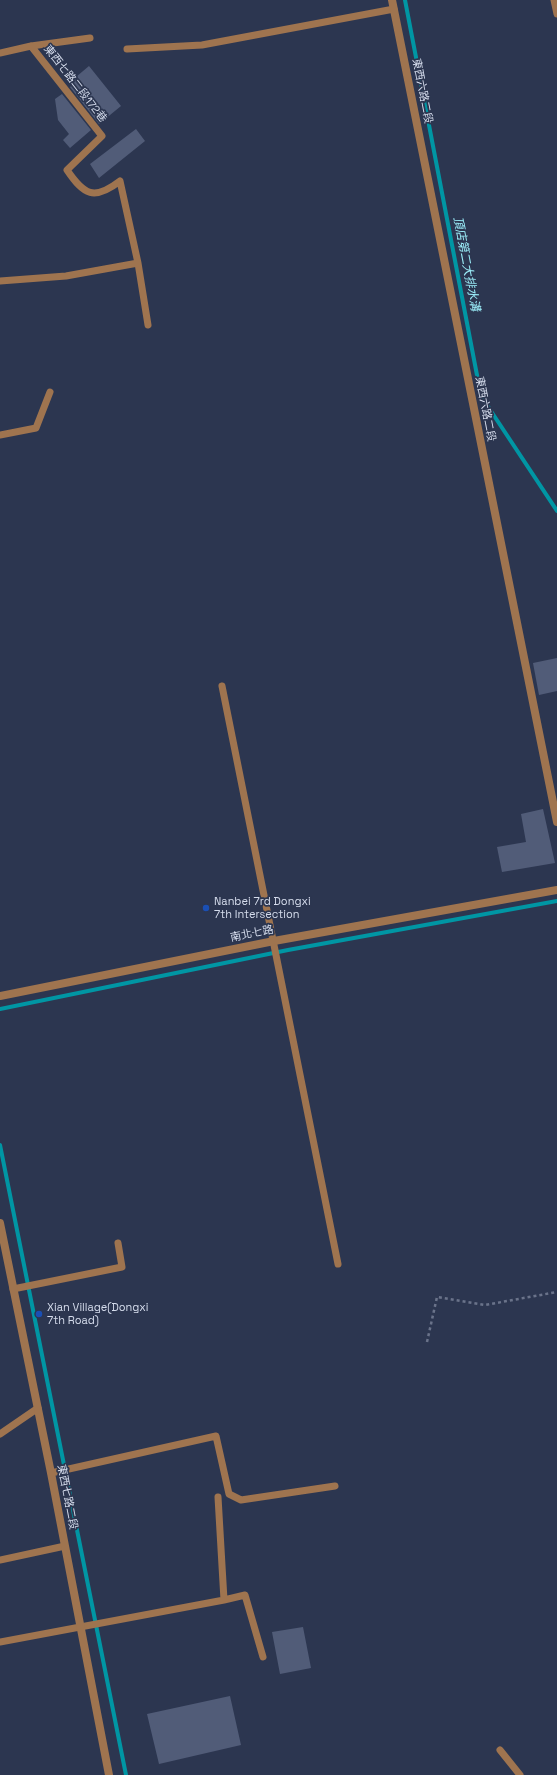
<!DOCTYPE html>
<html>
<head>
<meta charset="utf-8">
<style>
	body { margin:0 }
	canvas { display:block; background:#2c3650 }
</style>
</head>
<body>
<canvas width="557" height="1775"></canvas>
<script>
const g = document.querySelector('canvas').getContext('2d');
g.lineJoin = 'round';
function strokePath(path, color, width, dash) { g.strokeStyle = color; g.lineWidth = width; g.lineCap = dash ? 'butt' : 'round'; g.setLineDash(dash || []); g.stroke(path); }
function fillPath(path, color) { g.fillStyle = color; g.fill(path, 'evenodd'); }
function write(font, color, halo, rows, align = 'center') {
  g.font = font + ' "Space Grotesk","Noto Sans TC",sans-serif'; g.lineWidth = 3.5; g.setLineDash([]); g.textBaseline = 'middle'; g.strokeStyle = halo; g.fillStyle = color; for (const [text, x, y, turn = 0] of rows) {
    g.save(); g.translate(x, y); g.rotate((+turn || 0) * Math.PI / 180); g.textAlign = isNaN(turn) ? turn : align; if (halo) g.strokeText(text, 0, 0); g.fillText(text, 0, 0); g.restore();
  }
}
const stream = new Path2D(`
	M405,0L481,396L557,511
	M0,1009L288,950L557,901
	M0,1145L126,1775`);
const building = new Path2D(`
	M89,66L121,106L99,124L70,87L73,85L70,82Z
	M62,94L91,130L70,148L63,140L69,134L58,120L55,99Z
	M136,129L145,141L99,178L90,164Z
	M557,658V691L539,695L533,663Z
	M543,809L555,863L502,872L497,847L526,842L521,814Z
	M303,1627L311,1668L280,1674L272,1632Z
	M230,1696L241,1745L159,1764L147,1714Z`);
const path = new Path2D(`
	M427,1342L437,1297L485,1305L557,1292`);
const service = new Path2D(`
	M554,0L557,14
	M31,46L102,136L67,170C84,195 94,201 120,181L138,263L148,325
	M127,49L202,45L394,9
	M0,53L31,46L90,38
	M0,281L66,276L138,263
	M0,435L36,428L50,392
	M222,686L338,1264
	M13,1289L122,1267L118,1243
	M0,1434L38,1408
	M51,1473L216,1436L229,1494L241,1500L335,1486
	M0,1560L65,1546
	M224,1600L245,1595L263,1657
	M0,1642L224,1600L218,1497
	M500,1750L520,1775`);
const minor = new Path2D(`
	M392,0L557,822`);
const tertiary = new Path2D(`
	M0,996L274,941L557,890
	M0,1223L51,1473L109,1775`);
const markers = [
	[206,908,4,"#1a4fb4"],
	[39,1314,4,"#1a4fb4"]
];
const streetNames = [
	["東西七路二段172巷",75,84,52],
	["東西六路二段",422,91,79],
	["東西六路二段",485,409,79],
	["南北七路",252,934,-11],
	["東西七路二段",67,1497,79]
];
const poiNames = [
	["Nanbei 7rd Dongxi",214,902],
	["7th Intersection",214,915],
	["Xian Village(Dongxi",47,1308],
	["7th Road)",47,1321]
];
const waterNames = [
	["頂店第二大排水溝",466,264,79]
];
strokePath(stream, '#0096a4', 4);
fillPath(building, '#515c78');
strokePath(path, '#6a738a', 2.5, [3, 3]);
strokePath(service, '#9f744f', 7);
strokePath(minor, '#9f744f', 8);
strokePath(tertiary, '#9f744f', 8);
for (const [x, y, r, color] of markers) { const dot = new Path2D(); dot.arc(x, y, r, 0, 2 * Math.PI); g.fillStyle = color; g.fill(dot); strokePath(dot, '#2c3650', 1.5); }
write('11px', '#d5dcec', '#2c3650', streetNames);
write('11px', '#d5dcec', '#2c3650', poiNames, 'left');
write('italic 12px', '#9ceffa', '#2c3650', waterNames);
</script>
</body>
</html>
